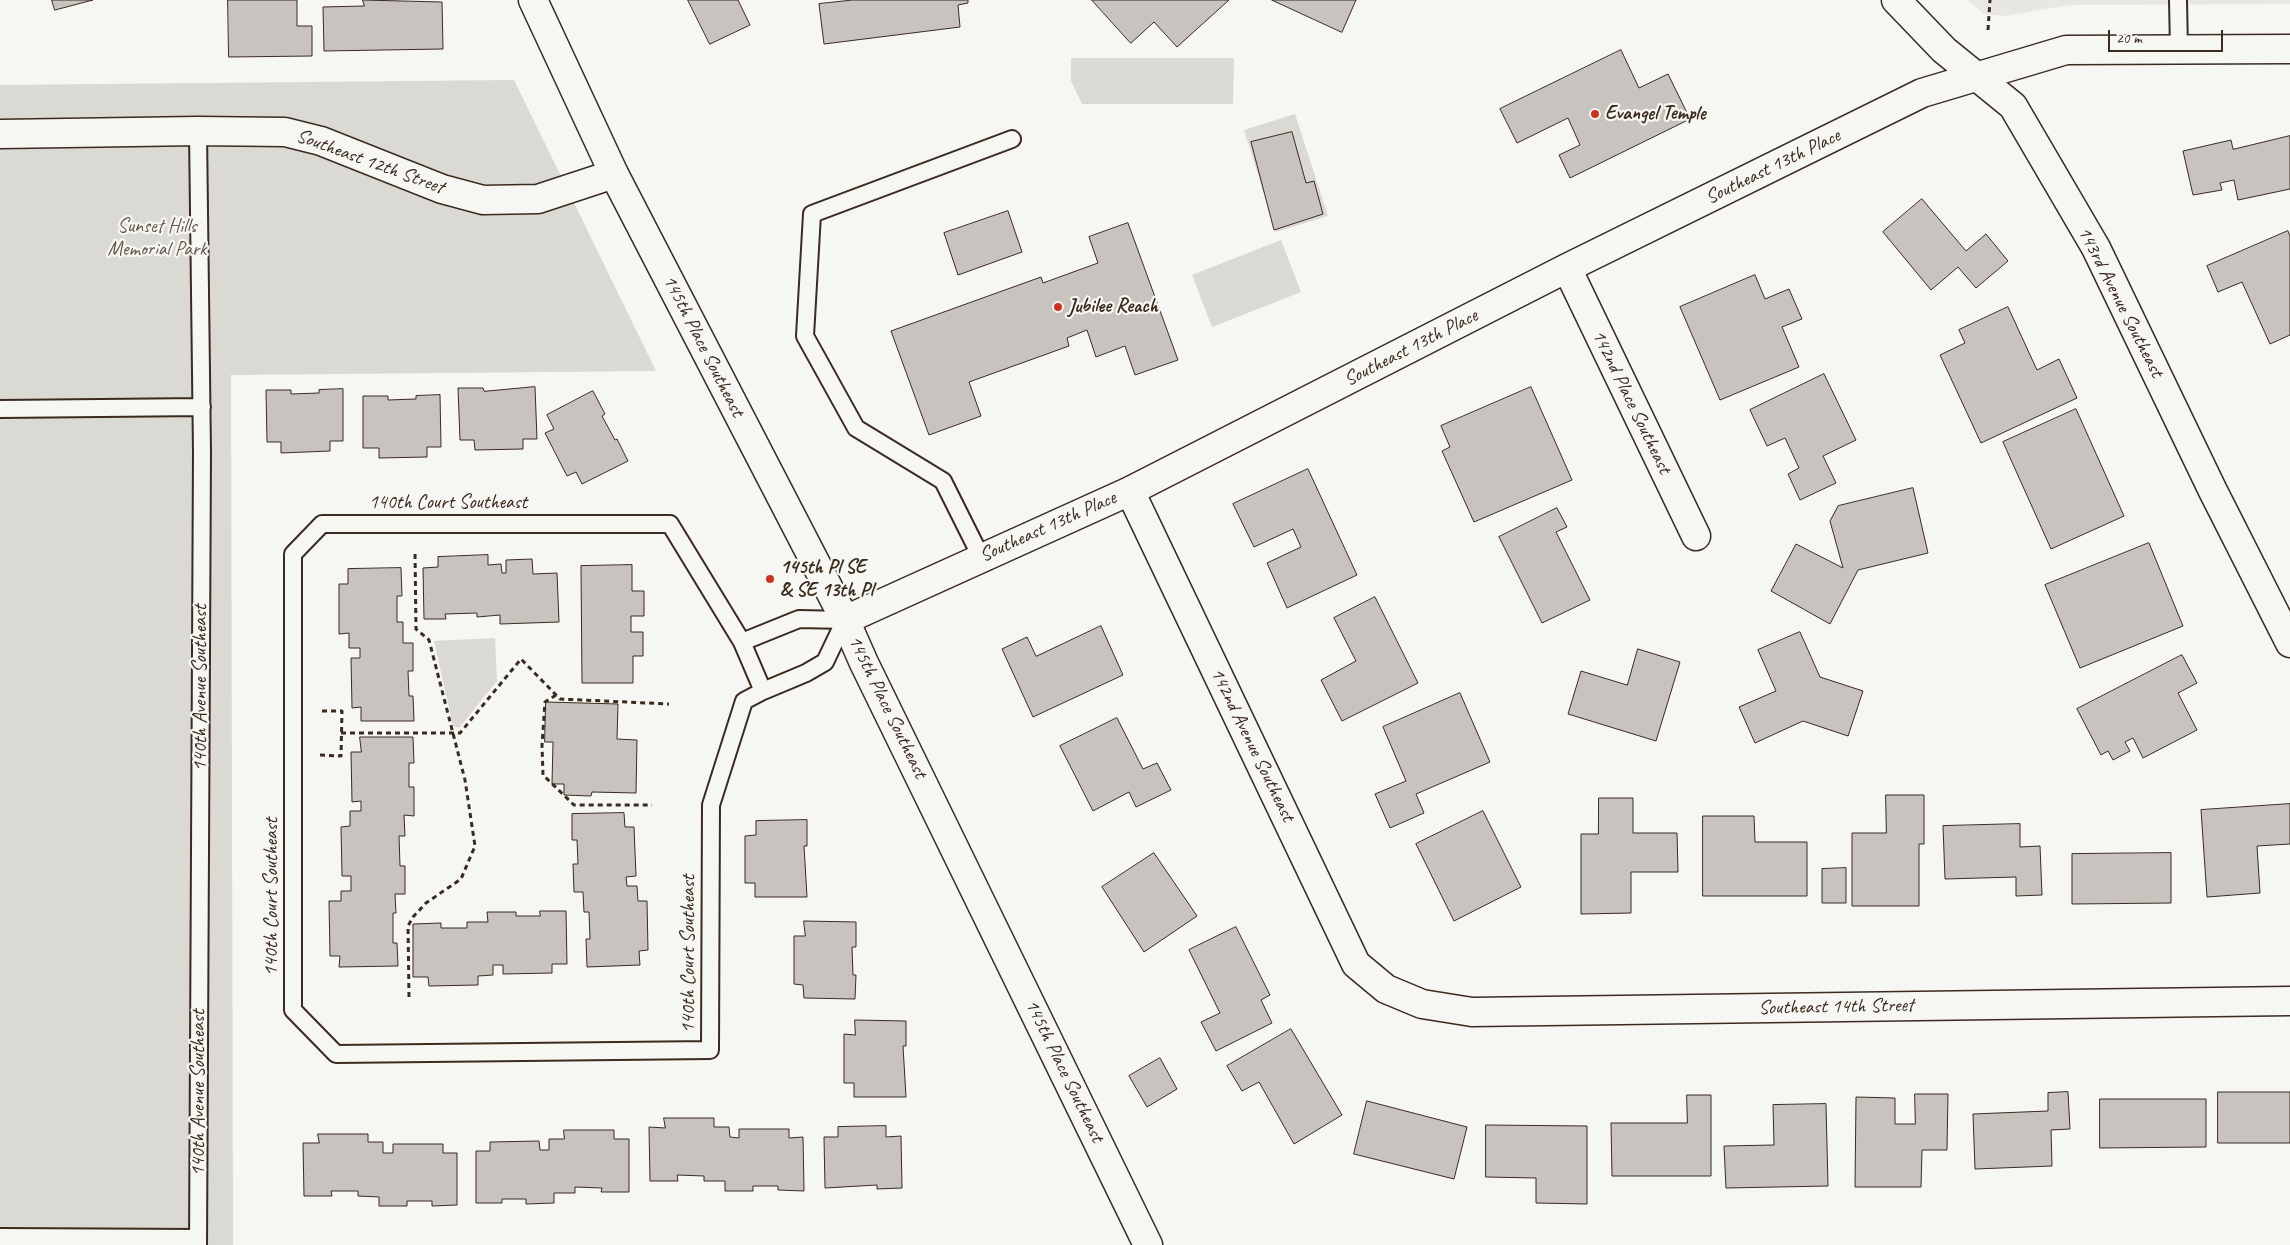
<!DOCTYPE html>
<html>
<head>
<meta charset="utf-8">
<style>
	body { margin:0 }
	#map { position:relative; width:2290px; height:1245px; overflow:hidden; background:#f6f6f2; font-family:Caveat,sans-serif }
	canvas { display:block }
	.scale { position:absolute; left:2108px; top:30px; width:115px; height:22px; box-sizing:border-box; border:2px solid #3b2a1e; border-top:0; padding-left:6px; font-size:15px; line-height:18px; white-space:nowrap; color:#3b2a1e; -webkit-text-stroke:4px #f6f6f2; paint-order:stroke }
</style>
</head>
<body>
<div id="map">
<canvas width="2290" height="1245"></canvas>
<div class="scale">20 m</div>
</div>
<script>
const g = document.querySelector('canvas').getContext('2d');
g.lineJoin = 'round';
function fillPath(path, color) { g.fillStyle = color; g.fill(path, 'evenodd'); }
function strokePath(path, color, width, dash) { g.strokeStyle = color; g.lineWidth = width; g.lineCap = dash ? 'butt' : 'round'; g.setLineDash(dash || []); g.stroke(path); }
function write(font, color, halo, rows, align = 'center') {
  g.font = font + ' Caveat,sans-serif'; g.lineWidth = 4.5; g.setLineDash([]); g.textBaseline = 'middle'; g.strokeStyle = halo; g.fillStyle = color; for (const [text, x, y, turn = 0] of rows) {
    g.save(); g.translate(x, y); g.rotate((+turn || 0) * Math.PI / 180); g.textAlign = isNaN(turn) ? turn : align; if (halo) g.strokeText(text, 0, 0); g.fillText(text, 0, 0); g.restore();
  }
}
const built = new Path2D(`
	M1968,0H2290V4L2071,5L2005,16L1984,14Z`);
const green = new Path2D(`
	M1071,58H1234L1233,104H1082L1071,81Z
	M514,80L656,371L231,375L233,1245H0V85Z
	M1295,114L1328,216L1276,232L1244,130Z
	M1281,240L1301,292L1212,327L1192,275Z
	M495,638L497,681L459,728L453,726L434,641Z`);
const building = new Path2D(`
	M52,0H93L55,10Z
	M228,0H297V26H312V56L229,57Z
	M363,0L442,2L443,49L324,51L323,7L364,6Z
	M688,0H738L750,25L710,44Z
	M853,0H968V3L958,5L960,27L824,44L819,4Z
	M1092,0H1229L1177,47L1154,22L1131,43Z
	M1272,0H1356L1342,32Z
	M1621,50L1639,88L1668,74L1690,119L1570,178L1559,155L1580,145L1568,118L1517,143L1500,109Z
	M1292,132L1306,183L1314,181L1323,214L1274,230L1251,142Z
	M2290,136V189L2238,200L2234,180L2220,183L2222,190L2193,195L2183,151L2231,140L2233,149Z
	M1922,199L1966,251L1986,234L2008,261L1976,288L1958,267L1931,290L1883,232Z
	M1008,211L1022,252L958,275L944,233Z
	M1128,223L1178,360L1135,375L1125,346L1096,357L1087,330L1067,338L1069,346L969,382L981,416L929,435L891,331L1041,277L1043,283L1098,263L1089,237Z
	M2288,231L2290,236V335L2270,344L2242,282L2218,292L2207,266Z
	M1755,275L1765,299L1789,289L1802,319L1782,327L1799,367L1720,400L1680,307Z
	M2008,307L2037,370L2059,359L2077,398L1981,443L1940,355L1965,343L1959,330Z
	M1824,374L1856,440L1823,456L1836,483L1800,500L1788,474L1799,468L1785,438L1767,446L1750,410Z
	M535,387L537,439H523V449L475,450L474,440H460L458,388H483L484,391Z
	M1531,387L1572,480L1474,522L1442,451L1450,447L1441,426Z
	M343,389V441H330V451L281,453V442H267L266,390H291V394L319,393V390Z
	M593,391L605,414L602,416L615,440L617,439L628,461L582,484L576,472L567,476L545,433L554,429L547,415Z
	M440,395L441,447H427V457L379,458V448H363V396H388V400L416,399V396Z
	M2076,409L2124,516L2051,549L2003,442Z
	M1308,469L1357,575L1287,608L1267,563L1301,547L1293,529L1254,547L1233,504Z
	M1913,488L1928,553L1858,570L1830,624L1771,591L1796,544L1843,568L1830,521L1838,506Z
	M1557,508L1567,527L1556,532L1590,600L1542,623L1499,537Z
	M2149,543L2183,626L2080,668L2045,585Z
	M488,555V565L501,564L502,573H506V560L532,559L533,574L557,573L559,622L500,624V615L477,617V613L445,614L446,619H424L423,568L438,567V557Z
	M632,565V591H644V616H631V632H643V656H633V683H582L581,566Z
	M401,568L402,596H397V622H403V643H413V671H408L409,696H413L414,721H361V707L352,708L351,658H360V648H349V633L339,634V584H348V569Z
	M1375,597L1418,683L1342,721L1321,680L1356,661L1334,618Z
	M1101,626L1123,675L1033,717L1002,649L1027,637L1036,656Z
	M1800,632L1820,677L1863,691L1848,736L1803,721L1755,743L1739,707L1776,691L1758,650Z
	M1638,649L1680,662L1656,741L1568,714L1581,671L1627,685Z
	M2182,655L2197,683L2178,693L2197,730L2143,758L2133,738L2125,742L2130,751L2113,760L2108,751L2101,755L2077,709Z
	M1460,693L1490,762L1416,794L1424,813L1390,828L1375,794L1406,781L1383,727Z
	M546,702L618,704L617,739L637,740L636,793L592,792L591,796L564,795V784H552L553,742H545Z
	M1117,718L1143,769L1157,763L1171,790L1136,807L1129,792L1093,811L1060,746Z
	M360,737H413L414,763H409V787H414V816L404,815L405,836H399L400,866H405V894H395L396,913H393V943H397L398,966L339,967L340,956H330L329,901H341V891H351V876H342L341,827L350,826V811H361V801L352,802L351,752H361Z
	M1886,795H1924V844H1919V906H1852V833H1886Z
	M1599,798H1633V833H1677L1678,872H1631V913L1581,914V834H1598Z
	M2290,804V844L2257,846L2260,893L2207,897L2201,810Z
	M1483,811L1521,887L1454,921L1416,844Z
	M624,813L625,827H634L636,876L626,877L627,886H637L638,901H647L648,950L639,951L640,965L587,967L586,939H590L589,912H584L583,892H574L573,864H578L577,840H572V814Z
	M1703,816H1754L1755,842H1807V896H1703Z
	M807,820V846H804L807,897H755V883H745V836L756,835V821Z
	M2020,824V847L2040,846L2042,895L2016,896V877L1945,879L1943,826Z
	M1154,853L1197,916L1144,952L1102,887Z
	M2171,853V903L2072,904V854Z
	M1846,868V903H1822V869Z
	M540,911H566L567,964H552V973L503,974V965H493V975L478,976V985L429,986L428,977H413V924L441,923V928H467V922H488L487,912H516V916H540Z
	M804,921L856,922V947H852L853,975H856L855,999L804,998L803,985L794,984V936H805Z
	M1236,927L1270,995L1261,1000L1272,1023L1216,1051L1201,1022L1220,1013L1189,950Z
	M855,1020L906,1021V1046H903L906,1097H854V1083H844V1034L855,1035Z
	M1291,1029L1342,1115L1294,1144L1259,1082L1242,1091L1227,1066Z
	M1160,1058L1177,1089L1147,1107L1129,1076Z
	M2068,1092L2070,1129L2051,1130L2052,1166L1975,1169L1973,1114L2048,1111V1093Z
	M2218,1092H2290V1143H2218Z
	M1915,1094H1948L1947,1150H1922L1921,1187H1855L1856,1097L1895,1098V1124H1915Z
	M1687,1095H1711V1176H1612L1611,1123H1687Z
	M2100,1099H2206V1147L2100,1148Z
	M1367,1101L1467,1127L1454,1179L1354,1154Z
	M1826,1104L1828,1186L1726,1188L1724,1146L1774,1145L1773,1105Z
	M664,1118H714V1127H729L730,1137L739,1138V1129H789V1138L803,1137L804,1191L778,1190V1186H753V1191H725V1181H704V1176L677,1175L678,1181H650L649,1127L665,1128Z
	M1486,1125L1587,1126V1204L1536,1203V1178L1486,1177Z
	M886,1126V1137L901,1136L902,1188L877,1189V1185L825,1188L824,1137H838V1127Z
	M564,1130H614V1139H629V1192H601L602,1188L575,1187V1193H554V1203L526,1204V1199H502V1203H476V1151H490V1142L539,1141L540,1150H549V1139H564Z
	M318,1134H368V1142H383V1153H393V1144H443V1153H457V1205L432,1206V1201H407V1206H379V1197L358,1196V1191H331L332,1196H304L303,1143H319Z`);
const path = new Path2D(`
	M1988,30L1990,0
	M556,695L545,702L542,745L543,775L574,805H652
	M341,733H460L521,659L560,699L669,704
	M320,755L341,756L342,711H321
	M409,997L408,926L413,917L426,903L461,879L475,846L465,780L429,640L416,629L415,552`);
const lane = new Path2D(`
	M2178,0L2179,49
	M0,409L202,407
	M322,524H670L742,642L763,691L744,701L711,805L710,1050L336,1054L293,1010V554Z
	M981,557L943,481L856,428L805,336L812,214L1012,139
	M742,642L799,619L845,620L825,662L806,673L763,691
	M0,1237L198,1238
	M198,1245L202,453L198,131`);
const street = new Path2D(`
	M1896,0L1944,50L2013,106L2096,248L2212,489L2290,643
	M0,134L198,131L285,132L321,141L442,189L483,200L538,199L614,174
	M1567,268L1696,536
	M1130,491L1356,964L1386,989L1422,1004L1472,1012L2290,1001
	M845,620L1130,491L1567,268L1922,93L2066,50L2290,49`);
const secondary = new Path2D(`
	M533,0L614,174L845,620L864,663L1148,1245`);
const markers = [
	[1595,114,5,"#c8321e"],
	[1058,307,5,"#c8321e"],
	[770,579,5,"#c8321e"]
];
const poiNames = [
	["Evangel Temple",1605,114],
	["Jubilee Reach",1068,307],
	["145th Pl SE",780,568],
	["& SE 13th Pl",780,591]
];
const streetNames = [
	["Southeast 12th Street",370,162,20],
	["Southeast 13th Place",1773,167,-26],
	["143rd Avenue Southeast",2120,302,63],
	["145th Place Southeast",703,346,63],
	["Southeast 13th Place",1411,348,-27],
	["142nd Place Southeast",1631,402,64],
	["140th Court Southeast",448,503],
	["Southeast 13th Place",1048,527,-24],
	["140th Avenue Southeast",201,688,-90],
	["145th Place Southeast",887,707,64],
	["142nd Avenue Southeast",1252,745,64],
	["140th Court Southeast",272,897,-90],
	["140th Court Southeast",689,954,-90],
	["Southeast 14th Street",1836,1007,-1],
	["145th Place Southeast",1064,1071,64],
	["140th Avenue Southeast",199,1093,-90]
];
const parkNames = [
	["Sunset Hills",157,227],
	["Memorial Park",157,250]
];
fillPath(built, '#e8e7e2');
fillPath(green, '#dad9d3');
fillPath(building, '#c8c3be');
strokePath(building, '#3b2a1e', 1);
strokePath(lane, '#3b2a1e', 20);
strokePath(street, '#3b2a1e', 31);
strokePath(secondary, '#3b2a1e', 31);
strokePath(path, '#3b2a1e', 3, [5, 4]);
strokePath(lane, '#f6f6f2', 16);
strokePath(street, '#f6f6f2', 28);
strokePath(secondary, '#f6f6f2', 28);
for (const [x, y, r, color] of markers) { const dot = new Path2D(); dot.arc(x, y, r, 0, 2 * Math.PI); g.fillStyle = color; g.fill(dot); strokePath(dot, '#f6f6f2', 2); }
write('bold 20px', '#3b2a1e', '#f6f6f2', poiNames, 'left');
write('20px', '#3b2a1e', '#f6f6f2', streetNames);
write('20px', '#63564b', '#f6f6f2', parkNames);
</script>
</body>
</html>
